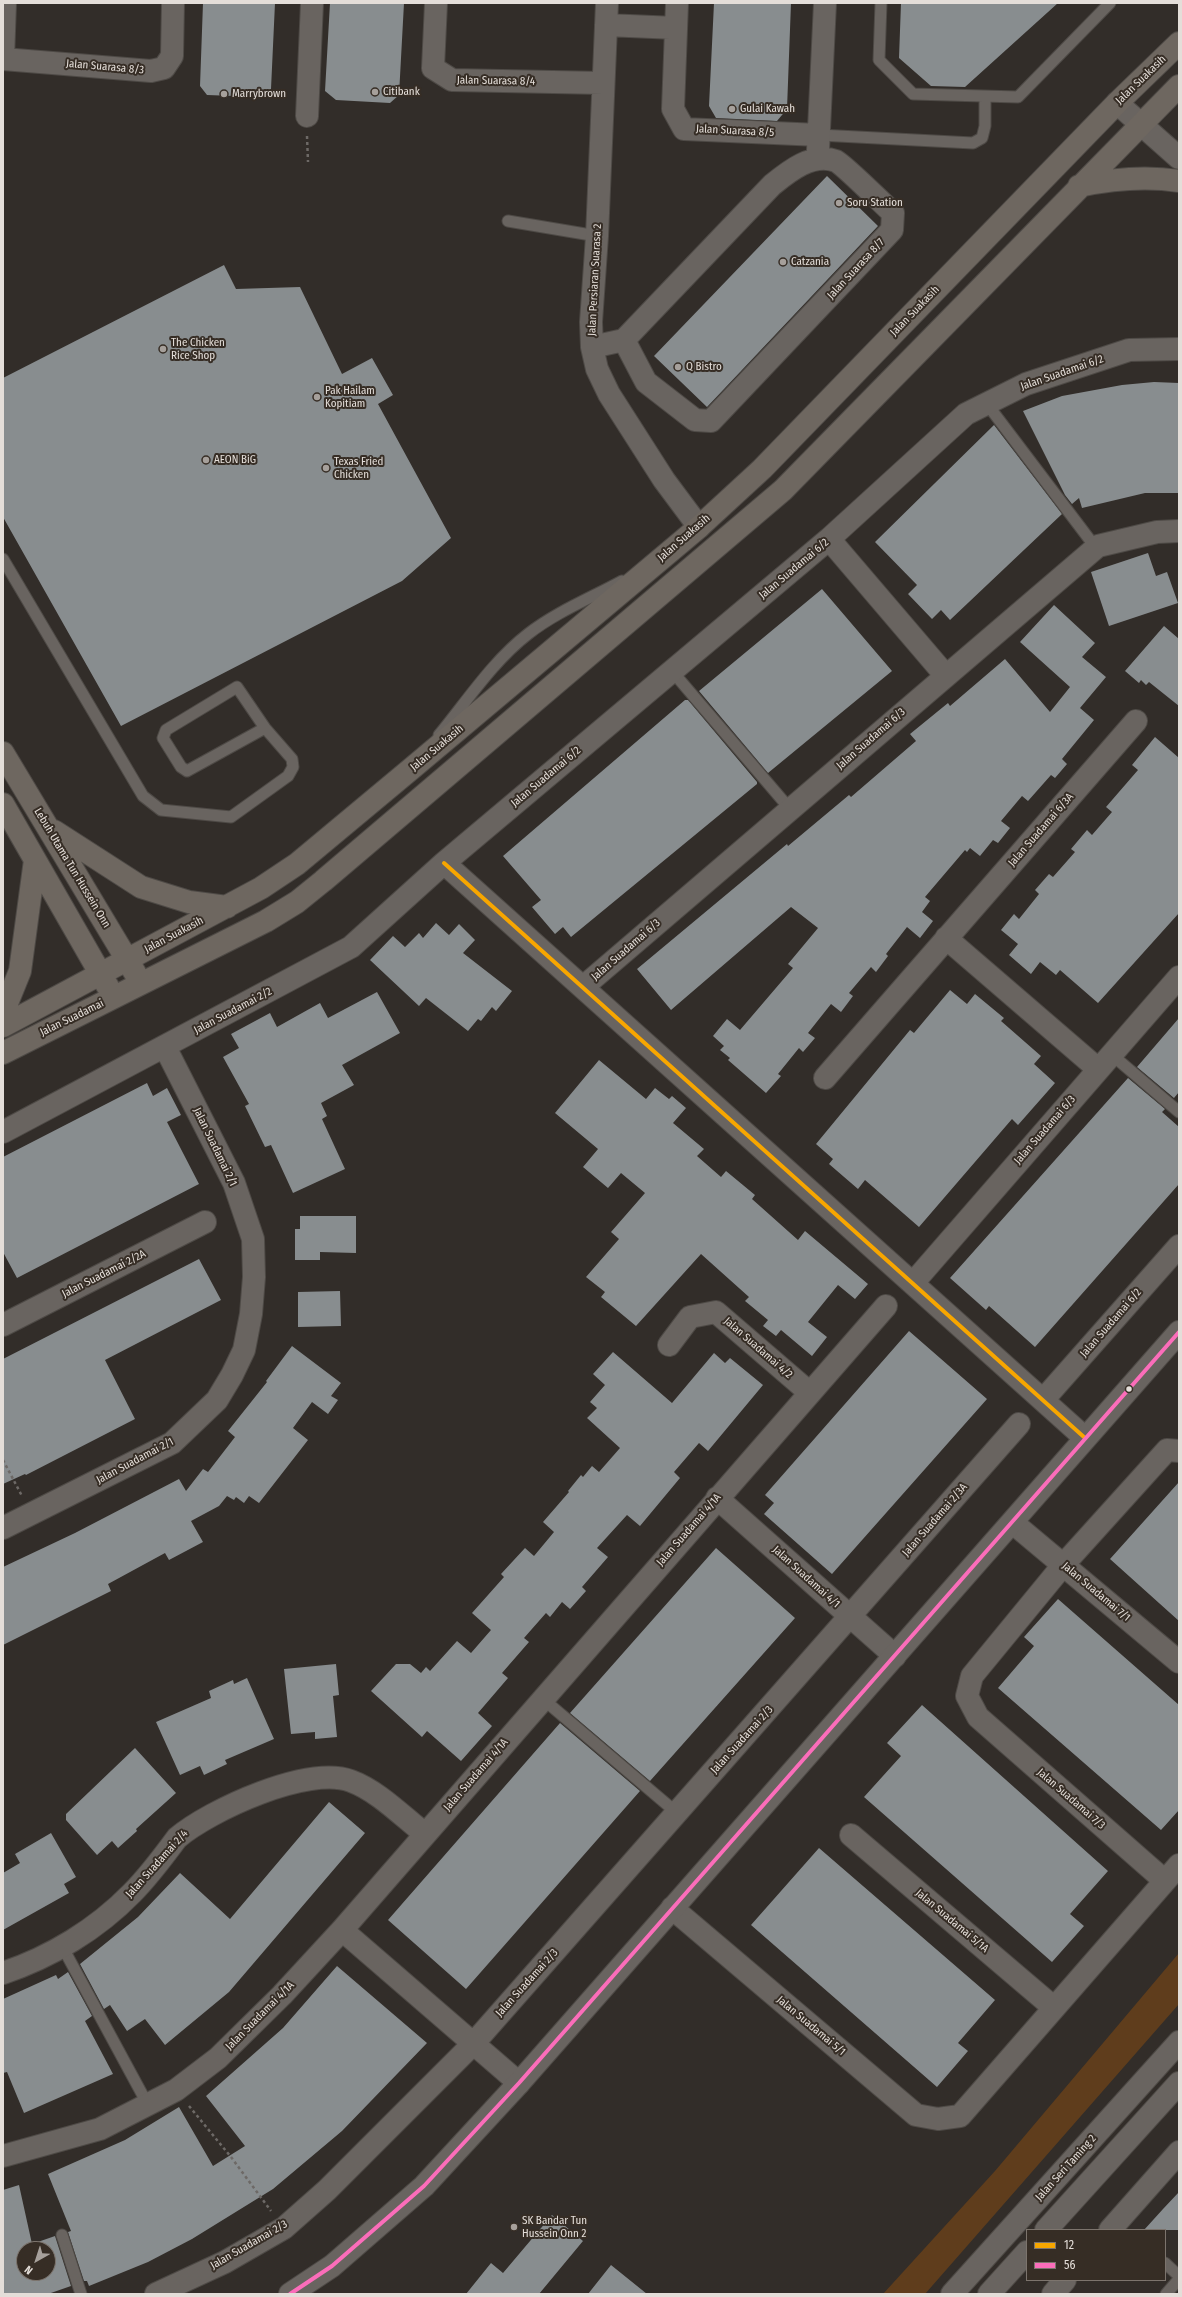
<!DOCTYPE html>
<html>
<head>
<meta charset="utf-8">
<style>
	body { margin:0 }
	#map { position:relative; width:1182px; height:2297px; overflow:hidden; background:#322d29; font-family:"Fira Sans Condensed",sans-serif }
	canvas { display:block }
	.frame { position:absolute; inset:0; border:4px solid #e4ded9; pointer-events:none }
	.legend { position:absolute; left:1026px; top:2229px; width:140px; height:52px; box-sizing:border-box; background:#362d25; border:1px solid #7c746d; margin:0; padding:5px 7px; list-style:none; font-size:12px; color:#e4ded9 }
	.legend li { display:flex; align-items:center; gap:8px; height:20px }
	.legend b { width:20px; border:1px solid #7c746d }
	.north { position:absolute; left:16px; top:2241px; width:40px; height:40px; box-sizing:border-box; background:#362d25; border:1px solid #7c746d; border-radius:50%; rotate:219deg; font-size:11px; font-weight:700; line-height:16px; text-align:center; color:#e4ded9 }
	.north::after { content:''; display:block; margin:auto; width:14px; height:18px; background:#a6a09b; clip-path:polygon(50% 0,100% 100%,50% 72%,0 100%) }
</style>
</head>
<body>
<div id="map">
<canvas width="1182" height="2297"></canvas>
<div class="frame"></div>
<ul class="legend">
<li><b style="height:5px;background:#f7a600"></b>12</li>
<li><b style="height:5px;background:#fb6dba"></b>56</li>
</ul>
<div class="north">N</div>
</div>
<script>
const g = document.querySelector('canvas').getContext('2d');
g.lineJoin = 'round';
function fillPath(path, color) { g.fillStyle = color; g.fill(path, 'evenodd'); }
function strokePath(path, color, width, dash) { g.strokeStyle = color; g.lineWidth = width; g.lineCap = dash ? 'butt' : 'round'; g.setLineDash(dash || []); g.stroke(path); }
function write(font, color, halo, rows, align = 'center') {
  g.font = font + ' "Fira Sans Condensed",sans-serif'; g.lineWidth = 4; g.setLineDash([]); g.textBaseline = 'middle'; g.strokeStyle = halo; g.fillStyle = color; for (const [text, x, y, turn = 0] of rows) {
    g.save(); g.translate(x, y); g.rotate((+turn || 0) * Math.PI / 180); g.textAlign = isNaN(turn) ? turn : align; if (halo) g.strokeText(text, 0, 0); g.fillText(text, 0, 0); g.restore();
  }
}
const green = new Path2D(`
	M1179,1953V2004L925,2294H883L995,2171Z`);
const building = new Path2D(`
	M203,3H275L271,89L261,97L207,95L200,86Z
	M330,3H404L399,95L390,103L336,100L325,91Z
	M714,3H791L787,109L777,121L716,118L709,106Z
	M901,3H1058L965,87L931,86L899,58Z
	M827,176L878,226L707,407L654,356Z
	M224,265L236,289L300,287L342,374L372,358L393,395L378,404L451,538L402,581L121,726L3,517V378Z
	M1154,382L1179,383V493H1145L1082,508L1079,498L1072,504L1065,495L1023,411L1062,396L1122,385Z
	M994,425L1062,514L950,620L941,610L932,619L908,594L917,585L875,542Z
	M1148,553L1156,576L1167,572L1178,603L1109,626L1091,572Z
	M822,589L892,671L768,773L699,691Z
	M1054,605L1095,643L1082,657L1106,677L1080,708L1094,720L1062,759L1067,764L1055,778L1051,775L1028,801L1022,796L1001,821L1010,828L998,843L993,840L980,856L970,848L967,852L965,850L925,897L930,901L922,912L933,921L920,938L907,927L886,954L888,956L876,972L871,967L849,993L853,996L841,1012L831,1004L808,1033L815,1038L803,1052L799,1048L778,1074L781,1076L766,1093L728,1060L730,1058L720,1050L724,1046L713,1036L727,1019L740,1030L793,968L788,964L818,928L791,907L671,1010L637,969L787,844L788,846L849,795L851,797L916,741L910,734L948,703L950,706L1005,659L1050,712L1070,687L1020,642Z
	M1164,626L1179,639V706L1149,682L1146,685L1141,680L1139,683L1125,671Z
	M685,700H688L757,782V784L571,937L563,927L555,934L532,907L541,900L503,856Z
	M1155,737L1179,758V913L1098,1003L1060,970L1056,975L1040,962L1031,974L1009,955L1018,944L1001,930L1014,914L1019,919L1039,894L1035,890L1049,874L1053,877L1075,852L1071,849L1087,830L1092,835L1112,812L1106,807L1138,770L1132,765Z
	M436,923L449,935L459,924L475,940L463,953L512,991L496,1011L492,1007L481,1021L478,1019L468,1031L426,998L419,1006L370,960L393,936L405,947L419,933L423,938Z
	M950,990L967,1004L975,994L1004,1018L1001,1021L1041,1056L1034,1064L1055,1083L1018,1125L1012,1119L919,1227L865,1180L858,1189L829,1164L833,1159L816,1144L910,1030L914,1033Z
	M377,992L400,1033L342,1065L354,1085L321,1103L327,1116L322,1119L345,1169L293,1193L271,1145L265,1147L245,1106L249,1104L223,1057L239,1048L231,1034L270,1013L277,1027L320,1003L328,1018Z
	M1179,1018V1092L1174,1098L1137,1067Z
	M599,1060L646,1099L655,1088L669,1099L672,1096L686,1108L673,1123L704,1149L697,1156L721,1177L726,1171L755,1195L752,1199L798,1240L805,1231L868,1284L855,1299L838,1285L808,1322L827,1337L812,1356L781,1330L776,1336L763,1326L768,1320L745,1301L749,1297L701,1254L636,1326L601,1297L605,1292L586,1277L619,1239L611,1232L645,1193L621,1173L608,1188L583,1167L598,1149L555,1113Z
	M1128,1078L1165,1109L1162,1112L1179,1127V1184L1035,1347L989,1306L986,1310L950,1278Z
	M147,1083L153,1096L167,1088L181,1115L167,1122L199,1184L17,1278L3,1252V1157Z
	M300,1216H356V1253L320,1252V1260H295V1229H300Z
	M199,1259L221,1300L105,1360L135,1419L26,1475L25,1474L3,1484V1359Z
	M340,1291L341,1326L298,1327V1292Z
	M909,1331L987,1399L832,1574L764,1514L774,1503L765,1495Z
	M292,1346L341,1383L331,1396L338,1400L328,1414L312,1402L293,1428L308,1440L259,1503L249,1496L244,1503L236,1497L234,1500L227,1496L219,1506L191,1521L203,1542L169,1560L165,1553L108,1584L111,1591L3,1645V1567L75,1533L179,1479L186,1491L203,1469L208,1472L235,1437L228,1431L267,1382L266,1381Z
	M613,1352L672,1403L714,1353L725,1363L730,1358L763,1385L708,1451L699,1443L674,1472L680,1478L640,1526L627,1515L597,1548L608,1557L582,1587L586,1591L570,1609L562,1602L550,1617L546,1613L524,1638L529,1642L502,1673L508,1678L478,1713L492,1726L461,1761L427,1731L422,1737L371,1691L396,1664H410L421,1673L426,1667L430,1671L457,1641L471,1653L491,1630L472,1613L504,1577L501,1574L525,1548L534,1556L554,1532L543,1522L569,1492L568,1491L581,1475L583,1477L592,1466L599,1472L620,1448L587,1418L597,1408L590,1402L605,1385L593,1374Z
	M1179,1482V1621L1110,1559Z
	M716,1548L795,1618L650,1781L570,1713Z
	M1058,1599L1179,1705V1810L1161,1830L998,1688L1034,1646L1024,1637Z
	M336,1664L339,1695L333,1696L337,1737L315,1739V1732L291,1734L284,1669Z
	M247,1678L274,1739L225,1760L227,1764L204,1775L200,1766L180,1775L156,1722L211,1698L209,1691L233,1680L234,1684Z
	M922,1705L1108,1871L1070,1914L1084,1926L1052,1962L864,1797L901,1756L887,1743Z
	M560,1723L640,1791L466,1989L388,1920Z
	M135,1748L176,1793L136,1829L137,1831L118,1848L112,1841L97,1855L66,1820V1814Z
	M329,1802L365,1833L229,1992L165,2045L145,2019L127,2031L110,2005L104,2009L80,1964L138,1917L180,1873L230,1919Z
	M51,1833L76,1877L64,1884L69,1893L3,1930V1873L20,1863L15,1854Z
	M819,1848L995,2000L958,2043L968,2051L937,2087L751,1925Z
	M337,1966L427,2043L342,2131L273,2189L192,2239L148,2262L89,2286L87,2281H84L68,2232L71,2231L48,2174L125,2140L179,2107L213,2166L245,2146L206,2096L283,2028Z
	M68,1972L92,2016L85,2021L113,2074L24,2113L7,2072L3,2073V1999L56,1975L58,1979Z
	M19,2185L32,2244L55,2236L71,2286L48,2294H3V2190ZM24,2249H48V2273H24Z
	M1179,2192V2230H1144L1163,2209Z
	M552,2215L583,2241L539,2294H466L491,2263L503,2273Z
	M611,2265L647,2294H588Z`);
const path = new Path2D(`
	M307,136L308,162
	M3,1460L22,1496
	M189,2106L231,2157L271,2211`);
const service = new Path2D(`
	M881,3L879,60L913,94L1018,97L1110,3
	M819,135L973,143L982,138L985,126V97
	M508,221L597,236
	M987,404L1096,548
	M3,559L143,796L161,810L231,817L288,776L293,767L292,759L265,728L237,687L166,730L163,738L181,767L187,771L265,728
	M672,671L790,809
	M439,735C467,701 493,661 528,634C556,612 591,598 622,581
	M1111,1054L1179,1112
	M543,1699L677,1813
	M62,1946L148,2105
	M62,2235L81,2294
	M1165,2263L1179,2276
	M1166,2294L1179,2279`);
const minor = new Path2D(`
	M5,3L3,59L151,71L164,68L172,56L173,3
	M436,3L433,68L452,80L603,83
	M607,3L597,236L591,322L592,347L597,369L609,394L664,480L699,527
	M677,3L673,109L684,129L819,135
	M606,25L676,28
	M307,116L312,3
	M818,150L825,3
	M592,347L624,340L772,185C788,172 812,152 836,161C844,165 883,204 893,213L892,230L711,421L695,420L646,382L624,340
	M829,539L946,676
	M444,863L1085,1438
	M946,938L1098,1069
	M583,987L1098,546L1157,532L1179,531
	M825,1078L1136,721
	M3,1132L351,947L444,863L829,539L966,414L1026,384L1129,350L1179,349
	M913,1283L1179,977
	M3,1325L205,1222
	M669,1345L690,1317L716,1312L810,1393
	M1043,1400L1179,1246
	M717,1498L895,1656
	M1013,1523L1179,1662
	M3,1528L172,1443L217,1400L232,1375L244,1350L251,1314L254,1277L253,1239L234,1183L165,1047
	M851,1835L1053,2007
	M1165,1881L978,1717L967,1696L972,1676L1064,1564L1167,1450L1179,1451
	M672,1908L916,2115L938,2119L960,2116L1179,1865
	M342,1930L519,2083
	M3,1973C51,1957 97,1929 132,1893C149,1876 163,1857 177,1838C210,1810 308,1765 351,1781C378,1791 402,1816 425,1834
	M3,2156L100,2129L176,2090L218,2058L282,1995L342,1930L886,1306
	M1110,2230L1179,2152
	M156,2294L225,2262L284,2228L327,2190L473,2044L1019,1424
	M1053,2294L1065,2280`);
const tertiary = new Path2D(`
	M1117,103L1179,158
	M1046,2230L1179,2083
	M290,2294L332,2266L424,2186L519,2083L1179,1332
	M952,2294L1179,2042
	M989,2294L1027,2252`);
const secondary = new Path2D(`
	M1079,186C1112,179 1145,176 1179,181
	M3,753L135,973
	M3,804L108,987
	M54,831L141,887L189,902L227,907
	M3,1013L20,971L35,860
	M3,1026L261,888L297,864L411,769L699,527L762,469L1117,103L1179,43
	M3,1053L266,921L297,902L323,881L783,490L1179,86`);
const bus1 = new Path2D(`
	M444,863L1085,1438`);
const bus2 = new Path2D(`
	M290,2294L332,2266L424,2186L519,2083L1179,1332`);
const markers = [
	[375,92,4,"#a6a09b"],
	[224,94,4,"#a6a09b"],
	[732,109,4,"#a6a09b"],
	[839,203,4,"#a6a09b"],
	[783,262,4,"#a6a09b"],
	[163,349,4,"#a6a09b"],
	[678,367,4,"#a6a09b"],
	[317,397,4,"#a6a09b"],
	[206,460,4,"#a6a09b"],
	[326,468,4,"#a6a09b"],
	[1129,1389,3.5,"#e4ded9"],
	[514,2227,4,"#a6a09b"]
];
const streetNames = [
	["Jalan Suarasa 8/3",105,67,5],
	["Jalan Suakasih",1141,80,-44],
	["Jalan Suarasa 8/4",496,81,1],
	["Jalan Suarasa 8/5",735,131,3],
	["Jalan Suarasa 8/7",856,269,-47],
	["Jalan Persiaran Suarasa 2",595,280,-87],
	["Jalan Suakasih",915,311,-46],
	["Jalan Suadamai 6/2",1062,373,-19],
	["Jalan Suakasih",684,538,-41],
	["Jalan Suadamai 6/2",794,569,-40],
	["Jalan Suadamai 6/3",871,739,-41],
	["Jalan Suakasih",437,748,-40],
	["Jalan Suadamai 6/2",546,777,-40],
	["Jalan Suadamai 6/3A",1041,830,-49],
	["Lebuh Utama Tun Hussein Onn",72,868,59],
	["Jalan Suakasih",174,935,-28],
	["Jalan Suadamai 6/3",626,950,-41],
	["Jalan Suadamai 2/2",233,1011,-28],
	["Jalan Suadamai",72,1018,-26],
	["Jalan Suadamai 6/3",1045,1130,-49],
	["Jalan Suadamai 2/1",215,1147,64],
	["Jalan Suadamai 2/2A",104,1274,-27],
	["Jalan Suadamai 6/2",1111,1323,-49],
	["Jalan Suadamai 4/2",758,1348,41],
	["Jalan Suadamai 2/1",135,1461,-28],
	["Jalan Suadamai 2/3A",935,1520,-49],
	["Jalan Suadamai 4/1A",689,1530,-49],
	["Jalan Suadamai 4/1",806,1577,42],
	["Jalan Suadamai 7/1",1096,1592,40],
	["Jalan Suadamai 2/3",742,1740,-48],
	["Jalan Suadamai 4/1A",476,1775,-49],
	["Jalan Suadamai 7/3",1071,1799,41],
	["Jalan Suadamai 2/4",157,1864,-48],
	["Jalan Suadamai 5/1A",952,1921,40],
	["Jalan Suadamai 2/3",527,1983,-48],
	["Jalan Suadamai 4/1A",260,2016,-45],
	["Jalan Suadamai 5/1",811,2026,40],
	["Jalan Seri Taming 2",1066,2168,-48],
	["Jalan Suadamai 2/3",249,2245,-30]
];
const poiNames = [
	["Citibank",383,92],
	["Marrybrown",232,94],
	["Gulai Kawah",740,109],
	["Soru Station",847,203],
	["Catzania",791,262],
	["The Chicken",171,343],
	["Rice Shop",171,356],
	["Q Bistro",686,367],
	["Pak Hailam",325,391],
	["Kopitiam",325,404],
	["AEON BiG",214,460],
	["Texas Fried",334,462],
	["Chicken",334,475],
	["SK Bandar Tun",522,2221],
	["Hussein Onn 2",522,2234]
];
fillPath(green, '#5f3d1c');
fillPath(building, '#888d8f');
strokePath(service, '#4e4a46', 13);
strokePath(minor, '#4e4a46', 24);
strokePath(tertiary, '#4e4a46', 24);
strokePath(secondary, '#4e4a46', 24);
strokePath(path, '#6d6966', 2.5, [3, 3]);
strokePath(service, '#696460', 11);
strokePath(minor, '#696460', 22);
strokePath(tertiary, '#696460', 22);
strokePath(secondary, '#6e6760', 22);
strokePath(bus1, '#f7a600', 4);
strokePath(bus2, '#fb6dba', 4);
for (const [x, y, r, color] of markers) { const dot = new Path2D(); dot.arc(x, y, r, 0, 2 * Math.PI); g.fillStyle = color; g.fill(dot); strokePath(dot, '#362d25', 1.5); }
write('11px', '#e4ded9', '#362d25', streetNames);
write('11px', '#e4ded9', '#362d25', poiNames, 'left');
</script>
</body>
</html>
